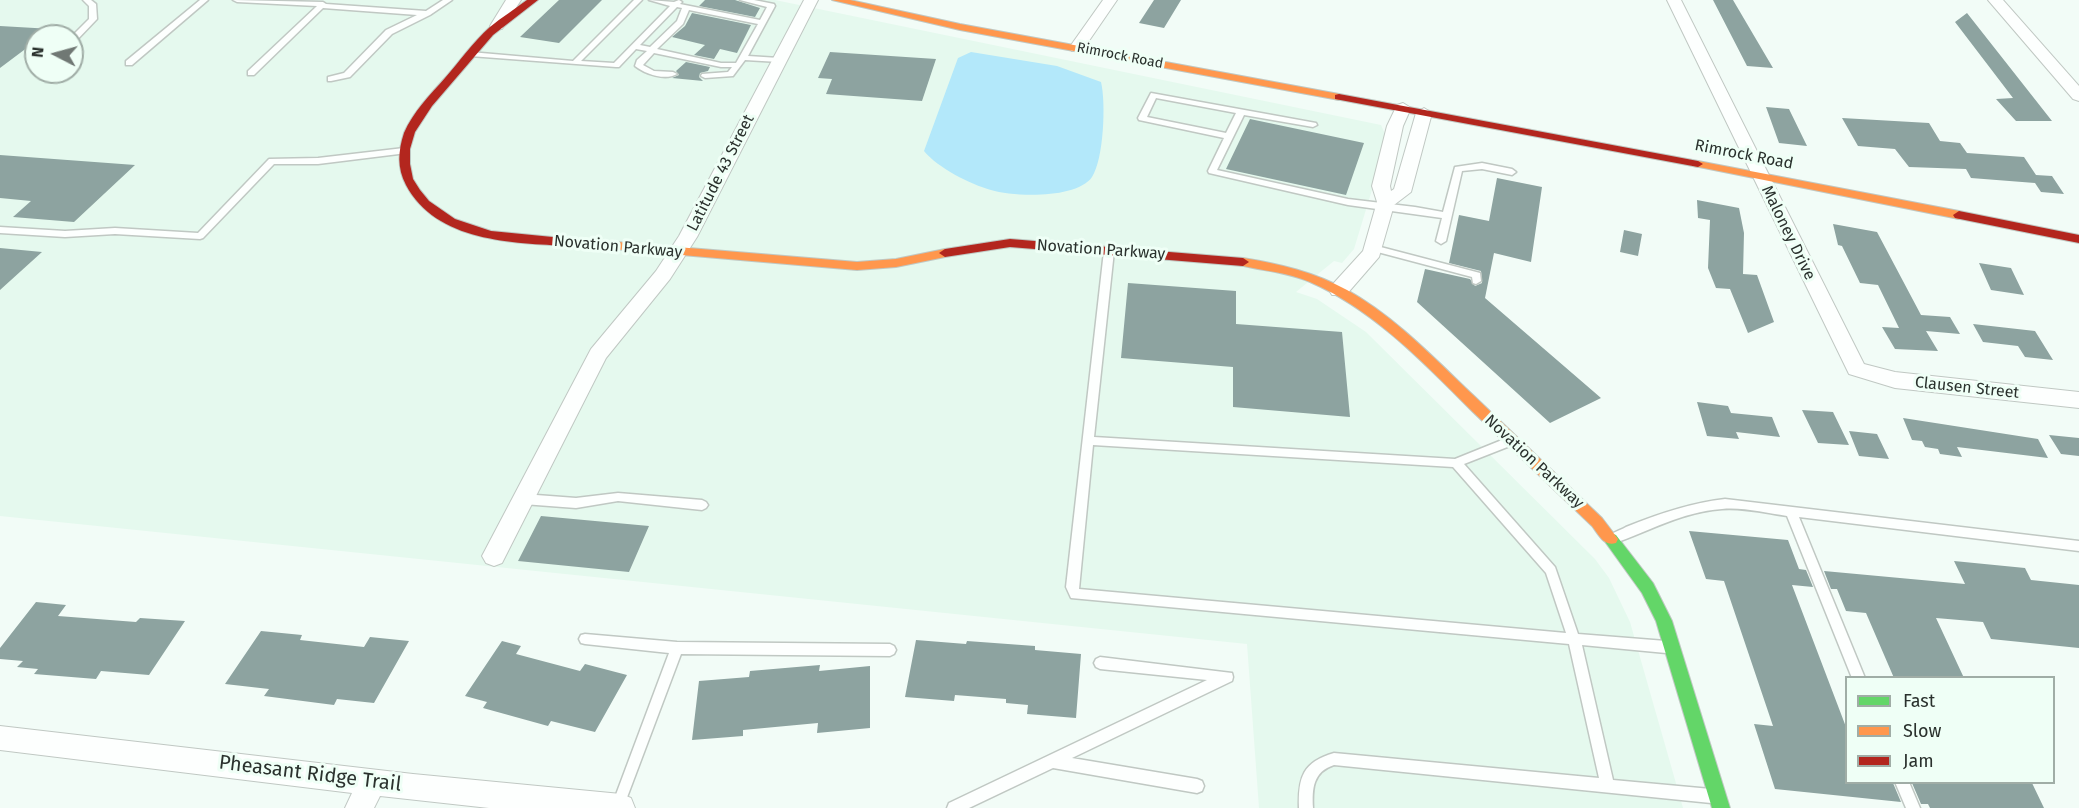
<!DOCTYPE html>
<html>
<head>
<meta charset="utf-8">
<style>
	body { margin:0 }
	#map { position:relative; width:2079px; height:808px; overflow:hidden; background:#f2fcf7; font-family:"Fira Sans",sans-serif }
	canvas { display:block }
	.legend { position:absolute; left:1845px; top:676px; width:210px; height:108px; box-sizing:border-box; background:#effff6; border:2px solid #a0ada6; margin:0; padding:8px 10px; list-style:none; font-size:18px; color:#2a312d }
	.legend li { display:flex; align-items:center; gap:12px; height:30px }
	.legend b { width:30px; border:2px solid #a0ada6 }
	.north { position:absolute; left:24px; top:24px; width:60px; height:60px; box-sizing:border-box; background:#effff6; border:2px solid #a0ada6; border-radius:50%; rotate:276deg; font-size:16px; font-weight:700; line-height:24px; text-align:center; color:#2a312d }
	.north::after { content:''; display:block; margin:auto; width:21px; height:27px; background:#707874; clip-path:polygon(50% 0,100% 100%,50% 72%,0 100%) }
</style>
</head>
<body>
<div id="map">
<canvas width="2079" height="808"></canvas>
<ul class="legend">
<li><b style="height:8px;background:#63d668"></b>Fast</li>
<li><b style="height:8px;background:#ff974d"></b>Slow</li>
<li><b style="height:8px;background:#b3261e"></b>Jam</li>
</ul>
<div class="north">N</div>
</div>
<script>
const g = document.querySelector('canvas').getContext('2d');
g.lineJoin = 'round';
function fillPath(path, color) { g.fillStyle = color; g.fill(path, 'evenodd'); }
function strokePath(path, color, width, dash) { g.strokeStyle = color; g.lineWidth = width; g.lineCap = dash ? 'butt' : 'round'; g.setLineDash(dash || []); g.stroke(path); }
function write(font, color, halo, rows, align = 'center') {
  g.font = font + ' "Fira Sans",sans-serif'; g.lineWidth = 6; g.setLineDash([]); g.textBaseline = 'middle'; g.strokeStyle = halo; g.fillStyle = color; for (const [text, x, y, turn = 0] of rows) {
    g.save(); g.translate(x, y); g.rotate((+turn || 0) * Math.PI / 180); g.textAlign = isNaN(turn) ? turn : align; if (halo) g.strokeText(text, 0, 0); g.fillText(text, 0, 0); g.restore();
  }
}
const built = new Path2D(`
	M0,0H775L1381,125L1385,134L1382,157L1354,249L1342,263L1334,261L1296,292L1317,299L1366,332L1595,559L1609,578L1630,622L1683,808H1259L1247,644L0,516ZM36,36H72V72H36Z`);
const water = new Path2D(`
	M971,52L1057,66L1101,82C1106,102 1104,159 1092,177C1077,199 1014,197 991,190C970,184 938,168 924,151L958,58Z`);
const building = new Path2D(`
	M559,0H602L559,43L520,37Z
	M705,0H735L760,8L755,17L699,6Z
	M1154,0H1181L1164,28L1139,23Z
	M1713,0H1733L1773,68L1747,66Z
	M692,13L751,25L737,53L720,49L714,59L694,55L705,45L672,37L685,26Z
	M1967,13L2052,121H2016L1996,99L2013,98L1955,22Z
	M0,26L52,29L43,36H36V41L0,68Z
	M830,52L936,59L922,101L826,94L832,79L818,78Z
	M686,62L710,67L708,71L700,73L699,77L703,81L672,78L679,75L676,71Z
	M1766,107L1789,109L1807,146L1779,143Z
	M1842,118L1929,123L1940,141L1960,143L1967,153L2024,157L2036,175L2052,176L2064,194L2041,192L2035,183L1971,178L1966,169L1909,167L1895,149L1858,146Z
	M1250,119L1364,143L1346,195L1226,169Z
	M0,155L135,165L74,222L13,217L31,201L0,198Z
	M1497,178L1542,187L1531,262L1494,253L1485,298L1601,398L1550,423L1417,302L1425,269L1470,279L1475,286L1482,283L1481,271L1449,263L1459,215L1489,221Z
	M1697,200L1739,208L1744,233L1743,274L1757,275L1774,322L1748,333L1730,289L1716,288L1708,268L1710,220L1698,218Z
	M1833,224L1877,232L1921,315L1950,317L1960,334L1926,331L1938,351L1895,349L1882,327L1899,328L1878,285L1860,283L1842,246L1838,245Z
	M1624,230L1642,234L1638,256L1620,252Z
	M0,248L42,252L0,290Z
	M1979,263L2011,268L2024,295L1991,290Z
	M1128,283L1236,291V324L1342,332L1350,417L1233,407V367L1121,358Z
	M1973,324L2035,331L2053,360L2025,357L2018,346L1983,342Z
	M1697,402L1728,406L1731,413L1772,417L1780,437L1736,432L1739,439L1707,436Z
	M1802,410L1833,412L1849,445L1818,443Z
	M1903,418L2038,439L2048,458L1957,447L1962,457L1940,454L1938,449L1925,447L1922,441L1912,440Z
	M1849,431L1877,434L1889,459L1859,456Z
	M2049,435L2079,438V456L2061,454Z
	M541,516L649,526L629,572L518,561Z
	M1689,531L1788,540L1799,569L1806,570L1813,587L1792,585L1846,727V783H1893L1901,802L1775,789L1754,724L1773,726L1724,581L1706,579Z
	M1954,561L2025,568L2031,580L2079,585V648L1991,639L1983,622L1936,618L1964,678H1894L1866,613L1846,611L1837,589H1831L1824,571L1965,584Z
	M36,602L66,605L58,616L136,622L140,618L185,621L149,675L101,671L96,679L34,674L38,669L17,667L23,661L0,659V648Z
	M261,631L302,635L300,640L364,647L370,637L409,641L374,703L337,699L334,705L264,696L269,689L225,684Z
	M916,640L966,644L967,641L1035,646V650L1081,654L1076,718L1027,714L1028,705L1006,703V699L955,695L954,701L905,697Z
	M502,641L521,646L516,654L580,671L585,664L627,675L595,732L551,721L548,726L483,708L487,702L465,696Z
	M820,665L819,671L870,666V728L817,733L818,723L743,730V736L692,740L699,681L749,677L750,671Z
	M1912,783H2032L2044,808H1930L1928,804H1921Z`);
const lane = new Path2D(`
	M83,0H91L96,4L97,19L75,42H72V36L89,19V6Z
	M200,0H208L132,65H126V61Z
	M233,0L323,2L326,4L426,11L443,0H452L430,15L392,34L350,77L331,81H328V77L344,73L386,30L417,15L323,8L254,75H248V71L317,6L237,2Z
	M634,0H642L581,61L614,63L670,6L649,0L674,2L679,0L682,2L680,4L760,20L767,7L740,0H754L774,4L775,6L748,56L779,58L783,60L779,62L745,60L733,76L705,78L701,76L702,74L728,72L732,67H721L654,53L643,65L654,71L673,72L677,74C665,81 645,74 635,66L637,60L647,51L636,49L619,67H616L470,56L466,54L470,52L573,61ZM677,7L682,8L677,21L650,47L640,45ZM689,10L758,24L736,63H721L657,49L683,24Z
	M1151,93L1316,123L1317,125L1313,127L1244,115L1217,170L1348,199L1415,207L1443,212L1455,167L1482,163L1512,169L1516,172L1512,175L1482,169L1462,171L1446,241L1441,244L1436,241L1442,218L1348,205L1209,173L1208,171L1224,138L1139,120L1138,118ZM1156,98L1236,113L1226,133L1147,117Z
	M404,148L407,149V153L318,164H274L203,238L200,239L115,234L65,237L0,233V227L65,231L115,228L198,233L269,159L318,158Z
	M1373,245L1480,273L1481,281L1476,284L1473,283L1472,277L1370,250L1368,248L1370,246Z
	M1109,248L1114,251L1094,437L1455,459L1507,438H1515L1516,441L1515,444L1464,464L1555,567L1578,634L1666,641L1670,643L1672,647L1670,651L1666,653L1582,645L1613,780L1711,789L1716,791L1718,796L1716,801L1711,803L1334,765C1313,772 1312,788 1313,808H1299C1298,777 1303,762 1334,753L1599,778L1569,644L1071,598L1066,587L1104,251ZM1093,445L1453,467L1546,573L1566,633L1079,589Z
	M618,493L702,500L706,502L708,505L706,508L702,510L618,501L576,508L523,504L519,502L517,499L519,496L523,494L576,498Z
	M1725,499L2079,541V551L1799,517L1865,678H1852L1787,516C1766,513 1743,507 1722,509C1681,512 1650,531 1612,544L1608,542L1606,539C1610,533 1619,531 1626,527C1658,514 1690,503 1725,499Z
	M585,634L677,642L890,644L894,646L896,650L894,654L890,656L681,654L623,808H611L669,653L585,644L581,643L579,639L581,635Z
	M1100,657L1232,673L1233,677L1232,681L1072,758L1197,779L1202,781L1204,786L1202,791L1197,793L1053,768L969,808H947L949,803L1207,680L1100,669L1096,667L1094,663L1096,659Z
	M1895,782H1909L1920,808H1906Z`);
const street = new Path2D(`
	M506,0H521L502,29H492L490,26Z
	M804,0H818L697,237L670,279L606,358L502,563L494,566L486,563L482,556L591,349L656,271L679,236Z
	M1103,0H1117L1082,51H1072L1069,48Z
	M1667,0H1681L1864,364L1895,372L2079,392V408L1895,388L1849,374Z
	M1988,0H2003L2079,86V101L2073,99Z
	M1403,103L1411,108L1403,126L1390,186L1391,191L1394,189L1416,113L1424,108L1432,113L1411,192L1394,205L1379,257L1346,295H1332L1329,290L1332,285L1363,251L1377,202L1372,186L1387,126L1397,105Z
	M0,726L413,774L621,794L631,798L635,808H489L380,796L374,808H345L352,793L0,750Z`);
const fast = new Path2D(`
	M1611,533L1616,535L1653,583L1672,621L1730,808H1712L1656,621L1642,593L1606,543L1604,539L1606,535Z`);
const slow = new Path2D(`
	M832,0H850L960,24L1339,94L1344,97L1339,100L960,30Z
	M1698,161L1959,211L1965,215L1959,219L1694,166L1693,164Z
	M569,238L857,262L896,259L945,249L951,253L945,257L896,267L857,270L565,245L563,242Z
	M1243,258C1280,264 1314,272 1347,290C1395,317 1434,358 1473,395C1516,436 1559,477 1602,518L1618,539L1616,543C1604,547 1599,535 1592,526C1552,488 1513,450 1473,412C1424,363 1374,310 1310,282C1287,272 1263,271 1239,265L1237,262L1239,259Z`);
const jam = new Path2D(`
	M527,0H538L493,35L432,106L415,132L410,149V164L413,179L420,190L429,201L455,219L491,231L573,239L575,242L569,246C513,243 436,242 406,185C397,168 398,151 404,133C413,112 430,95 445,78C460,61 473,42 490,27C502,17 515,9 527,0Z
	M1339,94L1698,161L1703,164L1698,167L1335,99V95Z
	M1959,211L2079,235V243L1955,218L1953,215Z
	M1010,239L1243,258L1249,262L1243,266L1010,247L945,257L939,253L945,249Z`);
const farStreetnames = [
	["Rimrock Road",1120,56,11]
];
const streetNames = [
	["Rimrock Road",1744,155,11],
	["Latitude 43 Street",721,173,-63],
	["Maloney Drive",1788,233,64],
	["Novation Parkway",618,247,5],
	["Novation Parkway",1101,250,4],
	["Clausen Street",1967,388,6],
	["Novation Parkway",1534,462,43]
];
const nearStreetnames = [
	["Pheasant Ridge Trail",310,774,7]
];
fillPath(built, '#e5f9ee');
fillPath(water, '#b3e8fa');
fillPath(building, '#8da3a0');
strokePath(lane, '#c0c8c3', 3);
strokePath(street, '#c0c8c3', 2);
strokePath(fast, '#c0c8c3', 2);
strokePath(slow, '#c0c8c3', 2);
strokePath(jam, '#c0c8c3', 2);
fillPath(lane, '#fdfffe');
fillPath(street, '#fdfffe');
fillPath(fast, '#63d668');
fillPath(slow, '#ff974d');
fillPath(jam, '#b3261e');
write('14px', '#2a312d', '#effff6', farStreetnames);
write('16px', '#2a312d', '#effff6', streetNames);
write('20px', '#2a312d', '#effff6', nearStreetnames);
</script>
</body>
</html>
